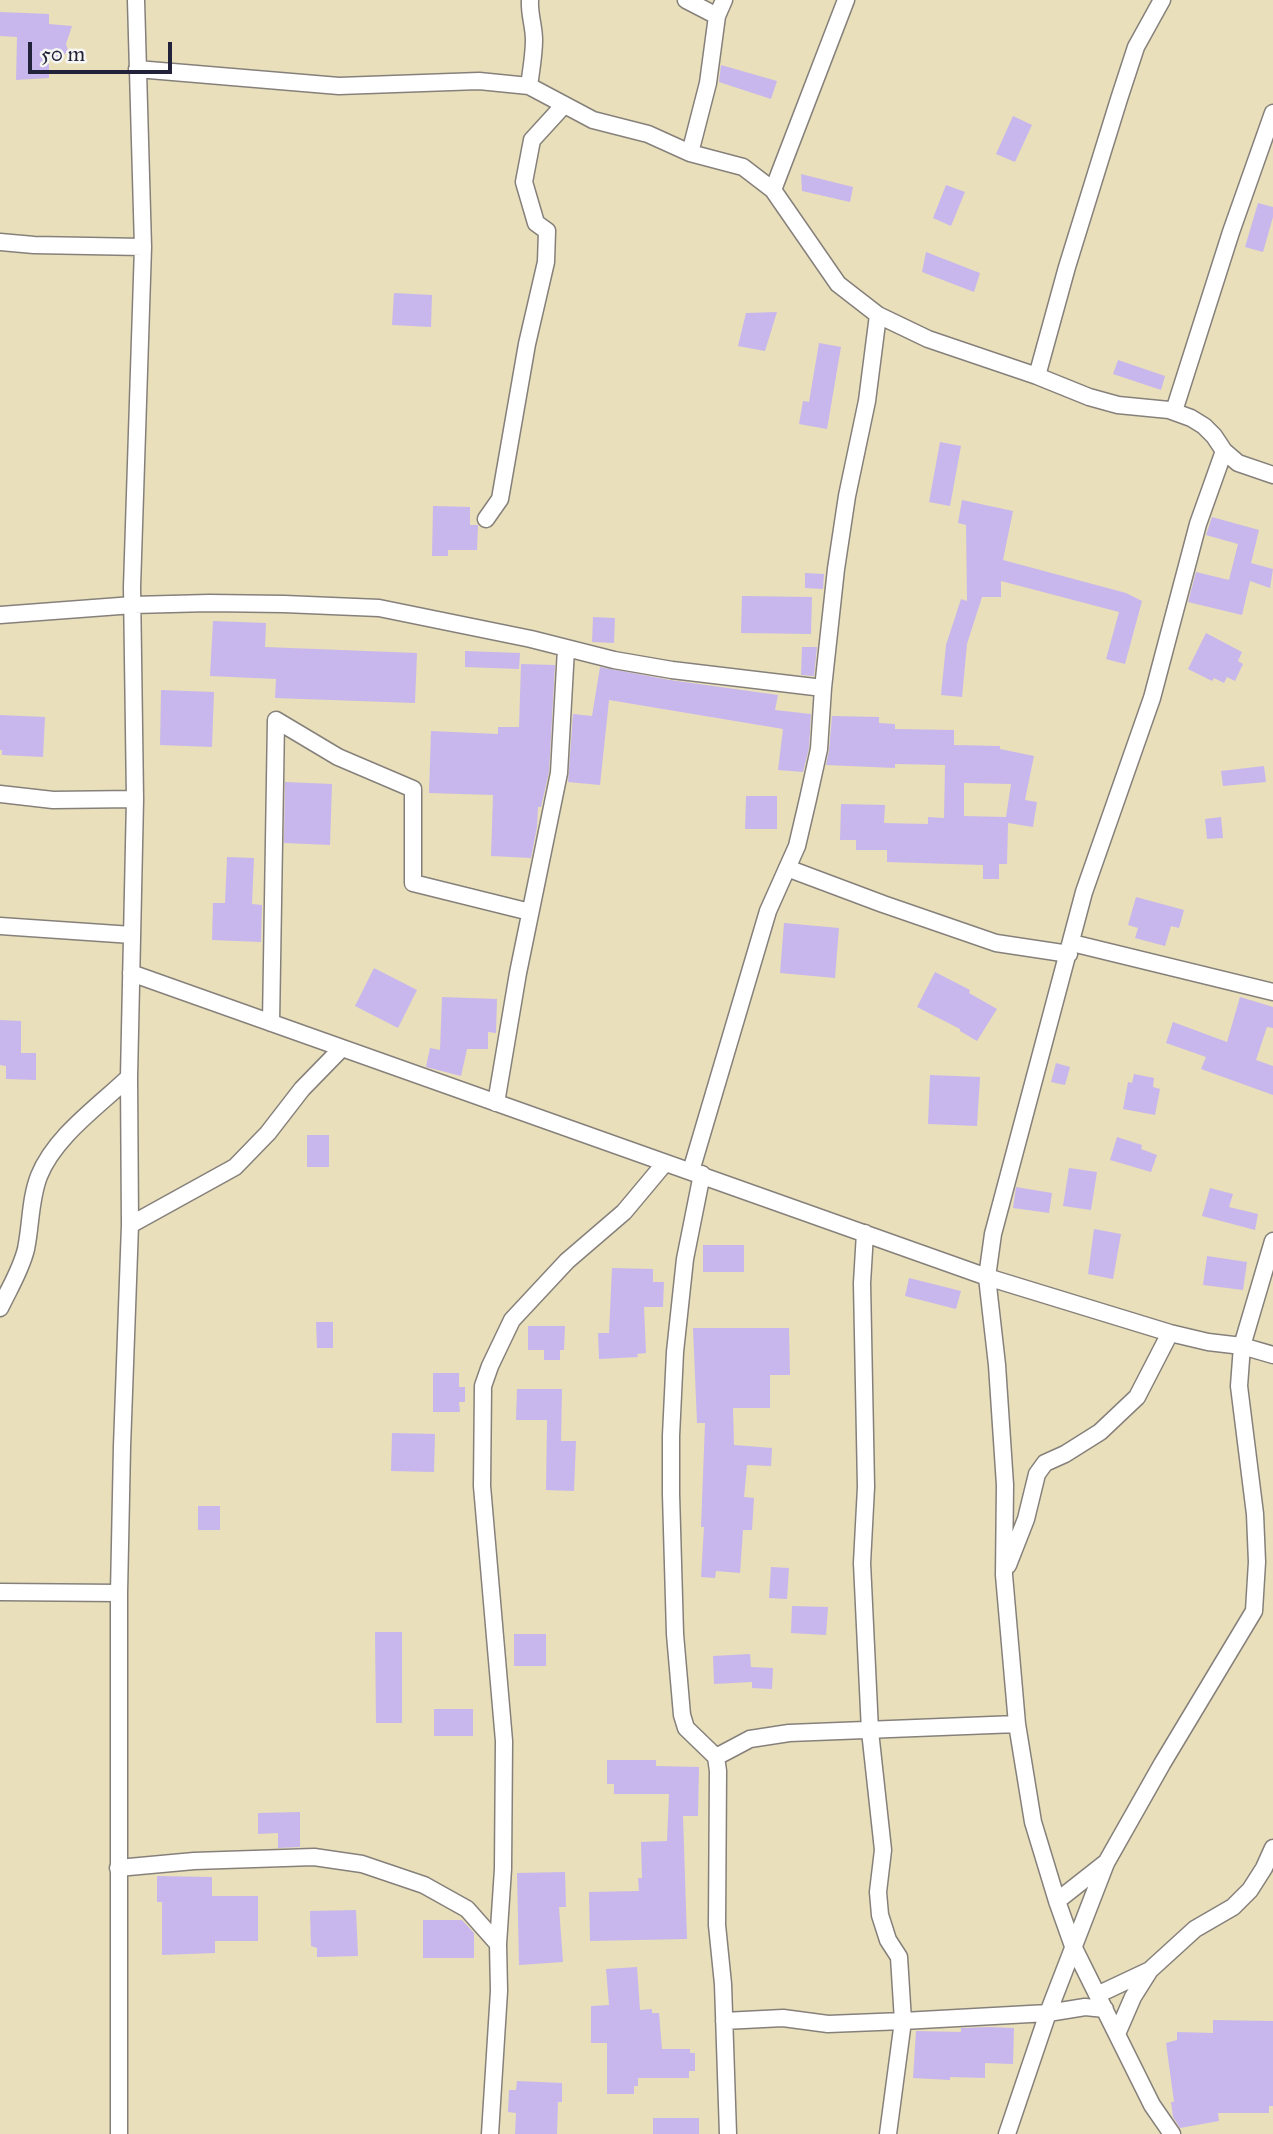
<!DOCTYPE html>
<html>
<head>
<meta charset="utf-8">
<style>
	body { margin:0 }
	#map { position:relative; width:1273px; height:2134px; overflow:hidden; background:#e9dfbb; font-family:"IM FELL Great Primer",serif }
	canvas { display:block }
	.scale { position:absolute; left:28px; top:42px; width:144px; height:32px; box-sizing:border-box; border:4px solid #22223b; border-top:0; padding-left:9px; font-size:21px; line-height:24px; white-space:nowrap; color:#22223b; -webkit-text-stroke:5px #f6f6f2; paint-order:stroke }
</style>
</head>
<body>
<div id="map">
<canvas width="1273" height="2134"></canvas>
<div class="scale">50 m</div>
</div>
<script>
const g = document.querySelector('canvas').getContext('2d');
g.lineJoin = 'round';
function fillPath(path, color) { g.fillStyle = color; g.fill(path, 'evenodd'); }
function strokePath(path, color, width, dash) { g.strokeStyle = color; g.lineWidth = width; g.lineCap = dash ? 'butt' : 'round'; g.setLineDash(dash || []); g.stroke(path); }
const building = new Path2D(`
	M0,12L49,14V24L72,26L66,44L68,51L61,58H49V78L16,80L17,37L0,36Z
	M721,65L777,81L771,99L719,82Z
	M1013,116L1032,125L1015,162L996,154Z
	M801,174L853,187L850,202L802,191Z
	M946,185L965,192L951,226L933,218Z
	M1258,203L1273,207V217L1263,252L1245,247Z
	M926,252L980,273L974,292L922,272Z
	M394,293L432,295L431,327L392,325Z
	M777,312L765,351L738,346L746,313Z
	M819,343L841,347L827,429L799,424L803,401L809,402Z
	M1118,360L1165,376L1161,390L1113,374Z
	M940,442L961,446L950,506L929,502Z
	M962,500L1013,511L1003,560L1126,593L1142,601L1125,664L1106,659L1119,612L1001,581V597H982L967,644L962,697L941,695L946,645L961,599L967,601L966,525L958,523Z
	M433,506L470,507V525H478L477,550H448V556H432Z
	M1212,517L1259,530L1251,563L1273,569L1270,588L1250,581L1242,615L1188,602L1196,572L1229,580L1238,544L1206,535Z
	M805,573L824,574L823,589L805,588Z
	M742,596L812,597L811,634L741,633Z
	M593,617L615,618L614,643L592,642Z
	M213,621L266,623L265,647L417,653L415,703L275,698L276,679L210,676Z
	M1206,633L1242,652L1238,661L1243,664L1235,681L1227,677L1224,683L1214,678L1212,681L1188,669Z
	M802,647H817L814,676L801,675Z
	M465,651L520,653L519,669L465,667Z
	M521,664L555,665L549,772L541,807H538L537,827L531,858L491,856L493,795L429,793L431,731L498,734V727H519Z
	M600,667L670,680L778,695L775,710L811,714L809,748L803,772L778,770L783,729L609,700L600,785L568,782L573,714L592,716Z
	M161,690L214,692L212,747L160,745Z
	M0,715L45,717L43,757L2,755V750H0Z
	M832,716L879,717V723L895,724V729L954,730V745L1000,746V749L1034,756L1025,800L1037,802L1033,827L1008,823L1007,864H999V879H983V865L887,862V850H856V840H840L841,804L885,805L884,823L928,824V817L944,818L945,765L895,764V768L826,765L829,750ZM964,783L1011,784L1006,817L964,816Z
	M1264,766L1266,782L1223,786L1221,771Z
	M285,782L332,784L330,845L284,843Z
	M746,796H777V829H745Z
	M1221,817L1223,838L1207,839L1205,819Z
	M227,857L254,858L252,904L262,905L261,942L212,940L213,903H225Z
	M1136,897L1184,910L1179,928L1171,926L1165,946L1135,938L1138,928L1128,925Z
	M784,923L839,928L835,978L780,973Z
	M374,968L417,990L398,1028L355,1006Z
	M935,972L970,990L969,993L997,1009L977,1041L960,1031V1029L917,1007Z
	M442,997L497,999L496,1033L488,1032V1049H467L461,1076L426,1067L430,1048L440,1050Z
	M1240,997L1273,1007V1028L1267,1027L1256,1060L1273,1066V1095L1201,1069L1206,1057L1166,1043L1173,1022L1227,1042Z
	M0,1020L21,1021V1053H36V1080L6,1079V1066L0,1065Z
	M1056,1063L1070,1067L1065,1085L1051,1082Z
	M1134,1074L1154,1078L1153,1087L1160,1089L1155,1115L1123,1109L1128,1082L1132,1083Z
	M930,1075L980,1077L977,1126L928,1124Z
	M307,1135H329V1167H307Z
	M1117,1137L1142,1145L1141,1149L1157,1155L1151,1172L1110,1160Z
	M1069,1168L1097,1172L1091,1210L1063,1206Z
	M1016,1187L1052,1193L1049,1213L1013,1208Z
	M1210,1188L1233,1194L1229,1207L1258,1214L1255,1230L1202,1216Z
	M1094,1229L1121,1234L1113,1279L1088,1274Z
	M703,1245H744V1272H703Z
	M1207,1256L1247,1262L1243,1290L1203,1285Z
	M612,1268L653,1269V1282H664L663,1307H644L646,1353L637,1354L638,1357L599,1359L598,1333H609Z
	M909,1278L961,1291L956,1309L905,1296Z
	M316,1322H333V1348H317Z
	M528,1326H565L564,1350H560V1360H544V1350H528Z
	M693,1328H789L790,1375H770V1408H733L734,1445L772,1448L771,1466L747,1465L744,1497L754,1498L752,1530H743L740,1573L716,1571L715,1578L701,1577L704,1527H701L705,1423H697Z
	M433,1373H459V1387H465V1402H459L460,1412H433Z
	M517,1389H562L561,1441H576L574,1491L546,1490L547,1420H516Z
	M392,1433L435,1434L434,1472L391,1471Z
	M198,1506H220V1530H198Z
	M771,1567L789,1568L787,1599L769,1598Z
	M792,1606L828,1607L826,1635L791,1633Z
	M375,1632H402V1723H376Z
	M514,1634H546V1666H514Z
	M750,1654L751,1667L773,1668L772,1689L752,1688V1682L714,1684L713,1656Z
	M434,1709H473V1736H434Z
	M607,1760H656V1766L699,1767L698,1816H683L687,1939L590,1941L589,1892L639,1891L638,1878H642L641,1842L667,1841L669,1794H614V1784H607Z
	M300,1812V1847L278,1848V1833L258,1834V1813Z
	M565,1872L566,1907H559L563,1962L519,1965L517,1873Z
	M157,1876L212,1877V1896H258V1941H215V1953L162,1955V1902H157Z
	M356,1910L358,1956L317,1957V1948L311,1946L310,1911Z
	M423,1920H462L474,1933V1958H423Z
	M637,1967L640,2010L652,2009V2013H659L662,2049H690V2053H695V2071H689V2078H638V2086H634V2094H607V2043H591V2006L609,2005L606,1969Z
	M1213,2020L1273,2021V2106H1269V2113H1218L1219,2121L1180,2128L1173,2117L1171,2102H1174L1166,2043L1177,2040V2032L1213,2033Z
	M988,2027L1014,2028L1013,2064L985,2063V2078L950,2077V2080L913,2078L916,2031L961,2032V2028Z
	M517,2081L562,2083V2102H558L557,2134H515L516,2113L508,2112L509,2090H516Z
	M653,2118H699V2134H653Z`);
const street = new Path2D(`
	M686,0L717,16
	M137,69L339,86L479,81L529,86L593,120L648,134L690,153L708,83L717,16L724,0
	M529,86C531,71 534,55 534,40C534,26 529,14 530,0
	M690,153L743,167L773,190L838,284L878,315L928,339L1037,376L1089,397L1118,405L1169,410L1191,418L1204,426L1214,436L1224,451L1238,463L1273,475
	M773,190L846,0
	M0,242L34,245L143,247
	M1037,376L1067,267L1119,99L1136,47L1162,0
	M1174,411L1231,232L1273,113
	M486,519L500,499L527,344L546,262L547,231L536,223L524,182L532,140L564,105
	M0,615L133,605L209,603L284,604L379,608L531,639L614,660L672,670L823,688
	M0,794L53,800L135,799
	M787,868L883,904L996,943L1069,954
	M0,926L132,935
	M1072,943L1273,992
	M131,973L987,1277L1170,1333L1208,1342L1242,1346L1273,1355
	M271,1023L276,720L338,757L413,789V883L530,912
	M496,1103L518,973L559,773L566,649
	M691,1171L768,911L797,846L808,799L819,749L823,688L836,569L847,496L867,401L878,315
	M702,1174L685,1259L675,1352L671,1436V1494L675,1634L682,1715L686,1728L716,1757L718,1771L717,1925L723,1984L728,2134
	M130,1225L235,1167L268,1133L302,1089L342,1048
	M865,1233L862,1283L866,1487L862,1563L870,1731L883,1850L878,1892L880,1915L888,1940L899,1957L903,2021L1048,2013L1085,2007L1105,2009
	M0,1308C9,1289 21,1270 26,1249C31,1225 30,1199 39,1176C55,1136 99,1106 129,1077
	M1008,1565L1026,1519L1037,1474L1045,1463L1065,1454L1100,1432L1137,1397L1170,1333
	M0,1592L119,1593
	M716,1757L750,1739L789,1733L1017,1724
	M118,1868L194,1861L314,1857L362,1864L424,1885L467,1909L498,1944
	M1057,1901L1104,1864
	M1099,1994L1150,1970
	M724,2021L783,2018L828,2024L903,2021L888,2134
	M1117,2034L1133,1997L1150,1970L1195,1929L1233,1907L1250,1890L1264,1868L1273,1848
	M119,2134V1593L122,1447L130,1225L129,1077L135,799L132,587L143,247L136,0
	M490,2134L499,1991L498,1944L503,1869L504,1741L482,1486L483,1386L490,1366L512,1320L567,1261L624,1212L665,1163
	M1007,2134L1048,2013L1106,1863L1162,1764L1254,1611L1257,1562L1255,1514L1239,1386L1242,1346L1273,1241
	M1172,2134L1152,2105L1073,1946L1057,1901L1033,1822L1017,1724L1004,1575L1005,1485L997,1365L987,1277L993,1234L1084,892L1152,698L1198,524L1224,451`);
fillPath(building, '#c8b7ec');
strokePath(street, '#86807b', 19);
strokePath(street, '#fff', 16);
</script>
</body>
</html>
